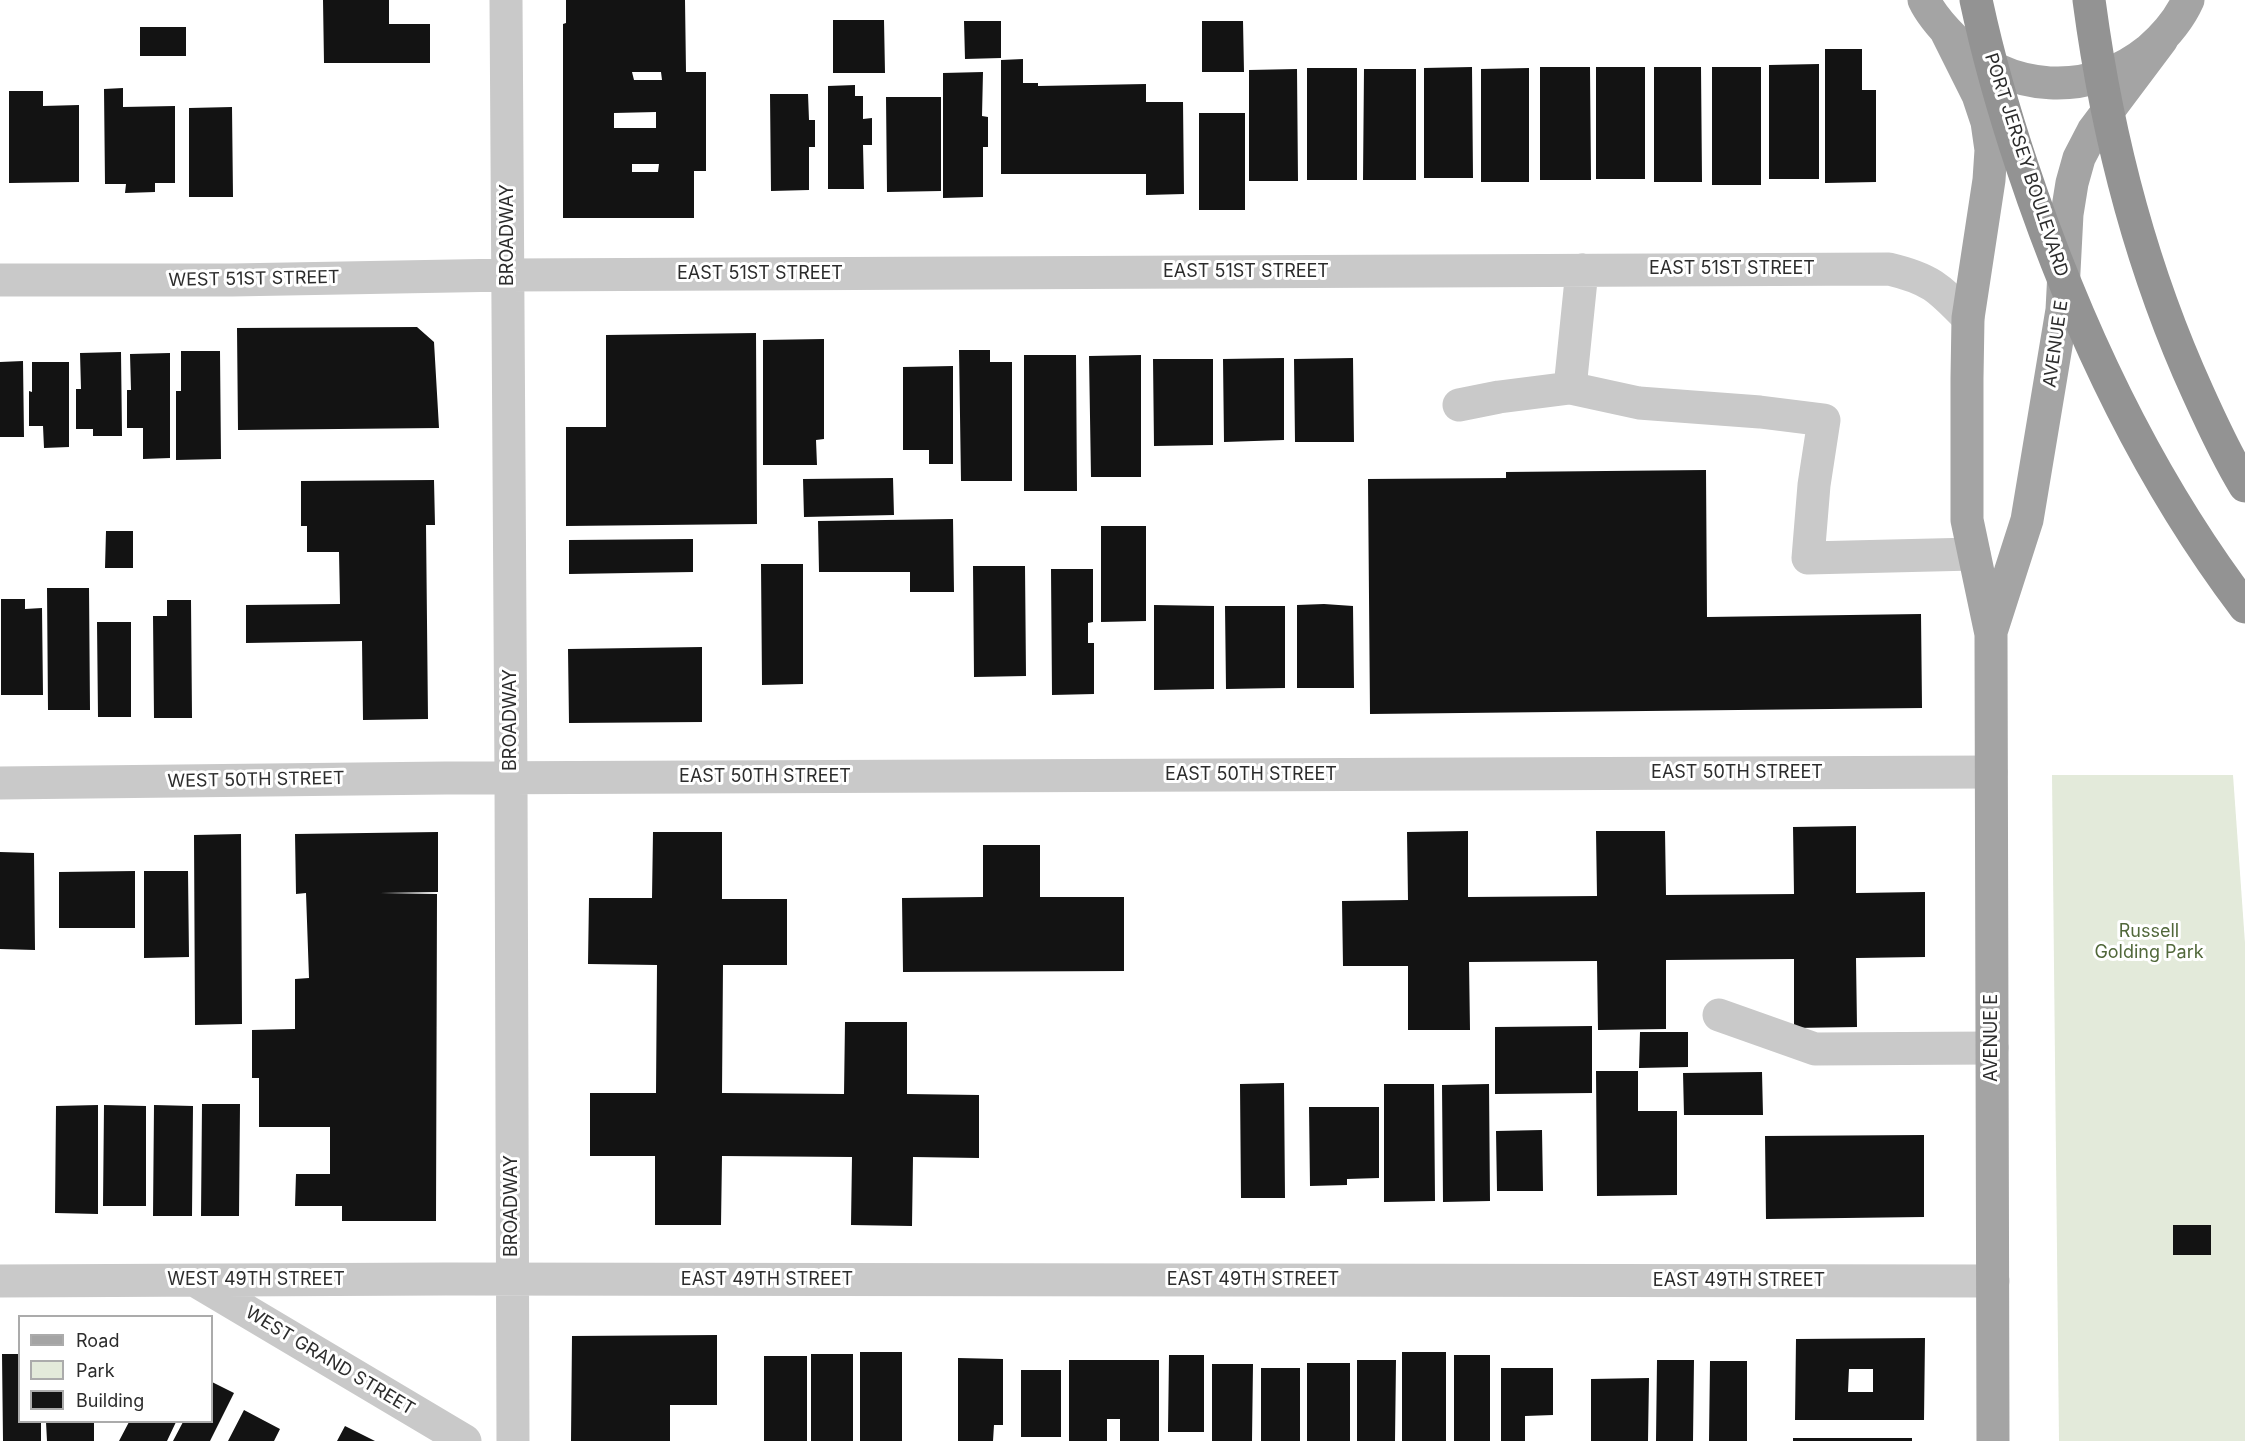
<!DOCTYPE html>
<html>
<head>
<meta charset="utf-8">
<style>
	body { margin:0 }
	#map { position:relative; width:2245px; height:1441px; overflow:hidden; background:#fff; font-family:Inter,sans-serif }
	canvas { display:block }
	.legend { position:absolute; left:18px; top:1315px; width:195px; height:108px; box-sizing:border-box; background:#fff; border:2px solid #ababab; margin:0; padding:8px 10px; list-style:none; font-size:18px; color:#2c2c2c }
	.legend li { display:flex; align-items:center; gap:12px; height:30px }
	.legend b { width:30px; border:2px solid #ababab }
</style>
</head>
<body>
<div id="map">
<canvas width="2245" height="1441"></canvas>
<ul class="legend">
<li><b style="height:8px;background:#a4a4a4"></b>Road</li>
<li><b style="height:16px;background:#e3eada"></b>Park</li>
<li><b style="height:16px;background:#131313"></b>Building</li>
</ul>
</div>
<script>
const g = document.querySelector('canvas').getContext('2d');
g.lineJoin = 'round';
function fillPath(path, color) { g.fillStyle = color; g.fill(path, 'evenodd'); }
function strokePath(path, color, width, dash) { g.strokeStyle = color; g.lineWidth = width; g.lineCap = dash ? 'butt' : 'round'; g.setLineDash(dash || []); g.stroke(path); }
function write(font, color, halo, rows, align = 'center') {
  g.font = font + ' Inter,sans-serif'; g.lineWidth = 6; g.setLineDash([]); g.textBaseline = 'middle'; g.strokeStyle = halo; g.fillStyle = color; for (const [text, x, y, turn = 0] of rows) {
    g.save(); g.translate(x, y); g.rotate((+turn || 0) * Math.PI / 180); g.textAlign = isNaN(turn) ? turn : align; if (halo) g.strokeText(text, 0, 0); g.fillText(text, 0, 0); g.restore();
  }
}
const green = new Path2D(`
	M2052,775H2233L2245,943V1441H2059Z`);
const building = new Path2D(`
	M323,0H389V24H430V63H324Z
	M566,0H685L686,72H706V171H694V218H563V24L566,23ZM632,72H661L662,80H634ZM656,112V128H614V113ZM632,164H659L658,172H632Z
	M833,20H884L885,73H833Z
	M964,21H1001V58L965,59Z
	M1202,21H1243L1244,72H1202Z
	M140,27H186V56H140Z
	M1825,49H1862V90H1876V182L1825,183Z
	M1023,59V83H1038V86L1146,84V102H1183L1184,194L1146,195V174H1001V60Z
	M1819,64V179H1769V65Z
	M1472,67L1473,178H1424V68Z
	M1540,67H1590L1591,180H1540Z
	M1596,67H1645V179H1596Z
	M1654,67H1701L1702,182H1654Z
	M1712,67H1761V185H1712Z
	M1307,68H1357V180H1307Z
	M1529,68V182H1481V69Z
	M1297,69L1298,181H1249V70Z
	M1364,69H1416V180H1363Z
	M983,72L982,116L988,117V147H983V197L943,198V73Z
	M855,85V96H863V119L872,118V145H863L864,189H828V86Z
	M123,88V107L175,106V183H155V192L125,193L126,184H105L104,89Z
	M9,91H43V106L79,105V182L9,183Z
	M770,94H808L809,120H815V147H809V190L771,191Z
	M886,97H941V191L887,192Z
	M232,107L233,197H189V108Z
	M1199,113H1245V210H1199Z
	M417,327L434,342L439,428L238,430L237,328Z
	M756,333L757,524L566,526V427H606V335Z
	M824,339V439L816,440L817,465H763V340Z
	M959,350H990V362H1012V481H961Z
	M181,351H220L221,459L176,460V391H181Z
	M121,352L122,436H93V429H76V389H81L80,353Z
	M170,353V458L143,459V428H127V390H131L130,354Z
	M1024,355H1076L1077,491H1024Z
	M1141,355V477H1091L1089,356Z
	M1284,358V440L1224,442L1223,359Z
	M1353,358L1354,442H1295L1294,359Z
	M1153,359H1213V445L1154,446Z
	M23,361L24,437H0V362Z
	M32,362H69V447L44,448L43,426H29V391L32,392Z
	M953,366V464H929V450H903V367Z
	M1706,470L1707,617L1921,614L1922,708L1370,714L1368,479L1506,478V472Z
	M893,478L894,515L804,517L803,479Z
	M434,480L435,525H426L428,719L363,720L362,641L246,643V605L340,604L339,552H307V526H301V481Z
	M953,519L954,592H910V572H819L818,521Z
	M1101,526H1146V621L1101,622Z
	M106,531H133V568H105Z
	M693,539V572L569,574V540Z
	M761,564H803V684L762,685Z
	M973,566H1025L1026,676L974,677Z
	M1051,569H1093V622L1088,623V643H1094V694L1052,695Z
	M47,588H89L90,710H48Z
	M1,599H25V609L42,608L43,695H1Z
	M167,600H191L192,718H154L153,616H167Z
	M1324,604L1353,606L1354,688H1297V605Z
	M1154,605L1214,606V689L1154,690Z
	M1225,606H1285V688L1226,689Z
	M97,622H131V717H98Z
	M702,647V722L569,723L568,649Z
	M1856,826V893L1925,892V957L1856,958L1857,1027L1794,1028V959L1666,960V1029L1598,1030L1597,961L1469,962L1470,1030H1408V966H1343L1342,901L1408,900L1407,832L1468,831V897L1597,896L1596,831H1665L1666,895L1794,894L1793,827Z
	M438,832V892L380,893L437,894L436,1221H342V1206H295L296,1174H330V1127H259V1078H252V1030L295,1029V979L309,978L306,893L296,894L295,834Z
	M653,832H722V899H787V965H723L722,1093L844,1094L845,1022H907V1094L979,1095V1158L913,1157L912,1226L851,1225L852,1157L722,1156L721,1225H655V1156H590V1093H656L657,965L588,964L589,898H652Z
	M241,834L242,1024L195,1025L194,835Z
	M983,845H1040V897H1124V971L903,972L902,898L983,897Z
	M0,852L34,853L35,950L0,949Z
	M135,871V928H59V872Z
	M144,871H188L189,957L144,958Z
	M1592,1026V1093L1495,1094V1027Z
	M1640,1032H1688V1067L1639,1068Z
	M1596,1071H1638V1111H1677V1195L1597,1196Z
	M1762,1072L1763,1115H1684L1683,1073Z
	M1284,1083L1285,1198H1241L1240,1084Z
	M1384,1084H1434L1435,1201L1384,1202Z
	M1489,1084L1490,1201L1443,1202L1442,1085Z
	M202,1104H240L239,1216H201Z
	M98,1105V1214L55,1213L56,1106Z
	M104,1105L146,1106V1206H103Z
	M154,1105L193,1106L192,1216H153Z
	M1309,1107H1379V1178L1347,1179V1185L1310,1186Z
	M1542,1130L1543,1191H1497L1496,1131Z
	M1924,1135V1217L1766,1219L1765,1136Z
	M2173,1225H2211V1255H2173Z
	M717,1335V1405H670V1441H571L572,1336Z
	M1925,1338L1924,1420H1795L1796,1339ZM1849,1369H1873V1392H1848Z
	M860,1352H902V1441H860Z
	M1402,1352H1446V1441H1402Z
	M2,1354H20V1422H41V1441H3Z
	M811,1354H853V1441H811Z
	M1169,1355H1204V1432H1168Z
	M1454,1355H1490V1441H1454Z
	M764,1356H807V1441H764Z
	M958,1358L1003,1359V1425H994L993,1441H958Z
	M1069,1360H1159V1441H1120V1419H1107V1441H1069Z
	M1357,1360H1396L1395,1441H1357Z
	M1657,1360H1694L1693,1441H1656Z
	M1710,1361H1747V1441H1709Z
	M1307,1363H1350V1441H1307Z
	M1212,1364H1253L1252,1441H1212Z
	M1261,1368H1300V1441H1261Z
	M1501,1368H1553V1415L1525,1416V1441H1501Z
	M1021,1370H1061V1437H1021Z
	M1649,1378L1648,1441H1591V1379Z
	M212,1382L234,1393L210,1441H173L183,1422H212Z
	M244,1410L280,1429L274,1441H228Z
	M46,1422H94V1441H47Z
	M129,1422H176L167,1441H119Z
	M345,1426L375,1441H337Z
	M1793,1438H1912V1441H1793Z`);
const minor = new Path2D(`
	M506,0L511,778L513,1441
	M0,280H232L508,275L1889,269C1931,279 1939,288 1968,318
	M1570,388L1582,270
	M1459,405L1499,397L1570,388L1639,403L1760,412L1824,420L1814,485L1808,558L1974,554
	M0,783L446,778L1991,772
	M1719,1015L1815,1049L1992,1048
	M0,1281L446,1279L1993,1281
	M196,1281L465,1441`);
const major = new Path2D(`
	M1924,0C1931,15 1943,28 1955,40C2009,93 2089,98 2149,50C2165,36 2179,20 2188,0
	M1946,31L1978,95L1987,122L1991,150L1989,180L1968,318L1967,378V520L1991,634L1993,1441
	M1991,632L2027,520L2062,310L2067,214L2072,183L2079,158L2093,131L2162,39`);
const highwayBridge = new Path2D(`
	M1976,0C1988,56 2004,112 2022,166C2074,322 2145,475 2245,607
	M2089,0C2107,136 2141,268 2198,393C2212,424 2227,457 2245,486`);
const streetNames = [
	["PORT JERSEY BOULEVARD",2026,165,72],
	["BROADWAY",508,235,-90],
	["EAST 51ST STREET",1732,269],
	["EAST 51ST STREET",1246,272],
	["EAST 51ST STREET",760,274],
	["WEST 51ST STREET",254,279,-1],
	["AVENUE E",2056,344,-82],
	["BROADWAY",511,720,-90],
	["EAST 50TH STREET",1737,773],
	["EAST 50TH STREET",1251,775],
	["EAST 50TH STREET",765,777],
	["WEST 50TH STREET",256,780,-1],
	["AVENUE E",1992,1038,-90],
	["BROADWAY",512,1206,-90],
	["WEST 49TH STREET",256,1280],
	["EAST 49TH STREET",767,1280],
	["EAST 49TH STREET",1253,1280],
	["EAST 49TH STREET",1739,1281],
	["WEST GRAND STREET",330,1361,31]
];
const parkNames = [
	["Russell",2149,932],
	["Golding Park",2149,953]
];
fillPath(green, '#e3eada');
fillPath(building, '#131313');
strokePath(minor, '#c9c9c9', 33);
strokePath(major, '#a4a4a4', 33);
strokePath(highwayBridge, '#939393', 33);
write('18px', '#2c2c2c', '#fff', streetNames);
write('18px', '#51683a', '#fff', parkNames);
</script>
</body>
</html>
